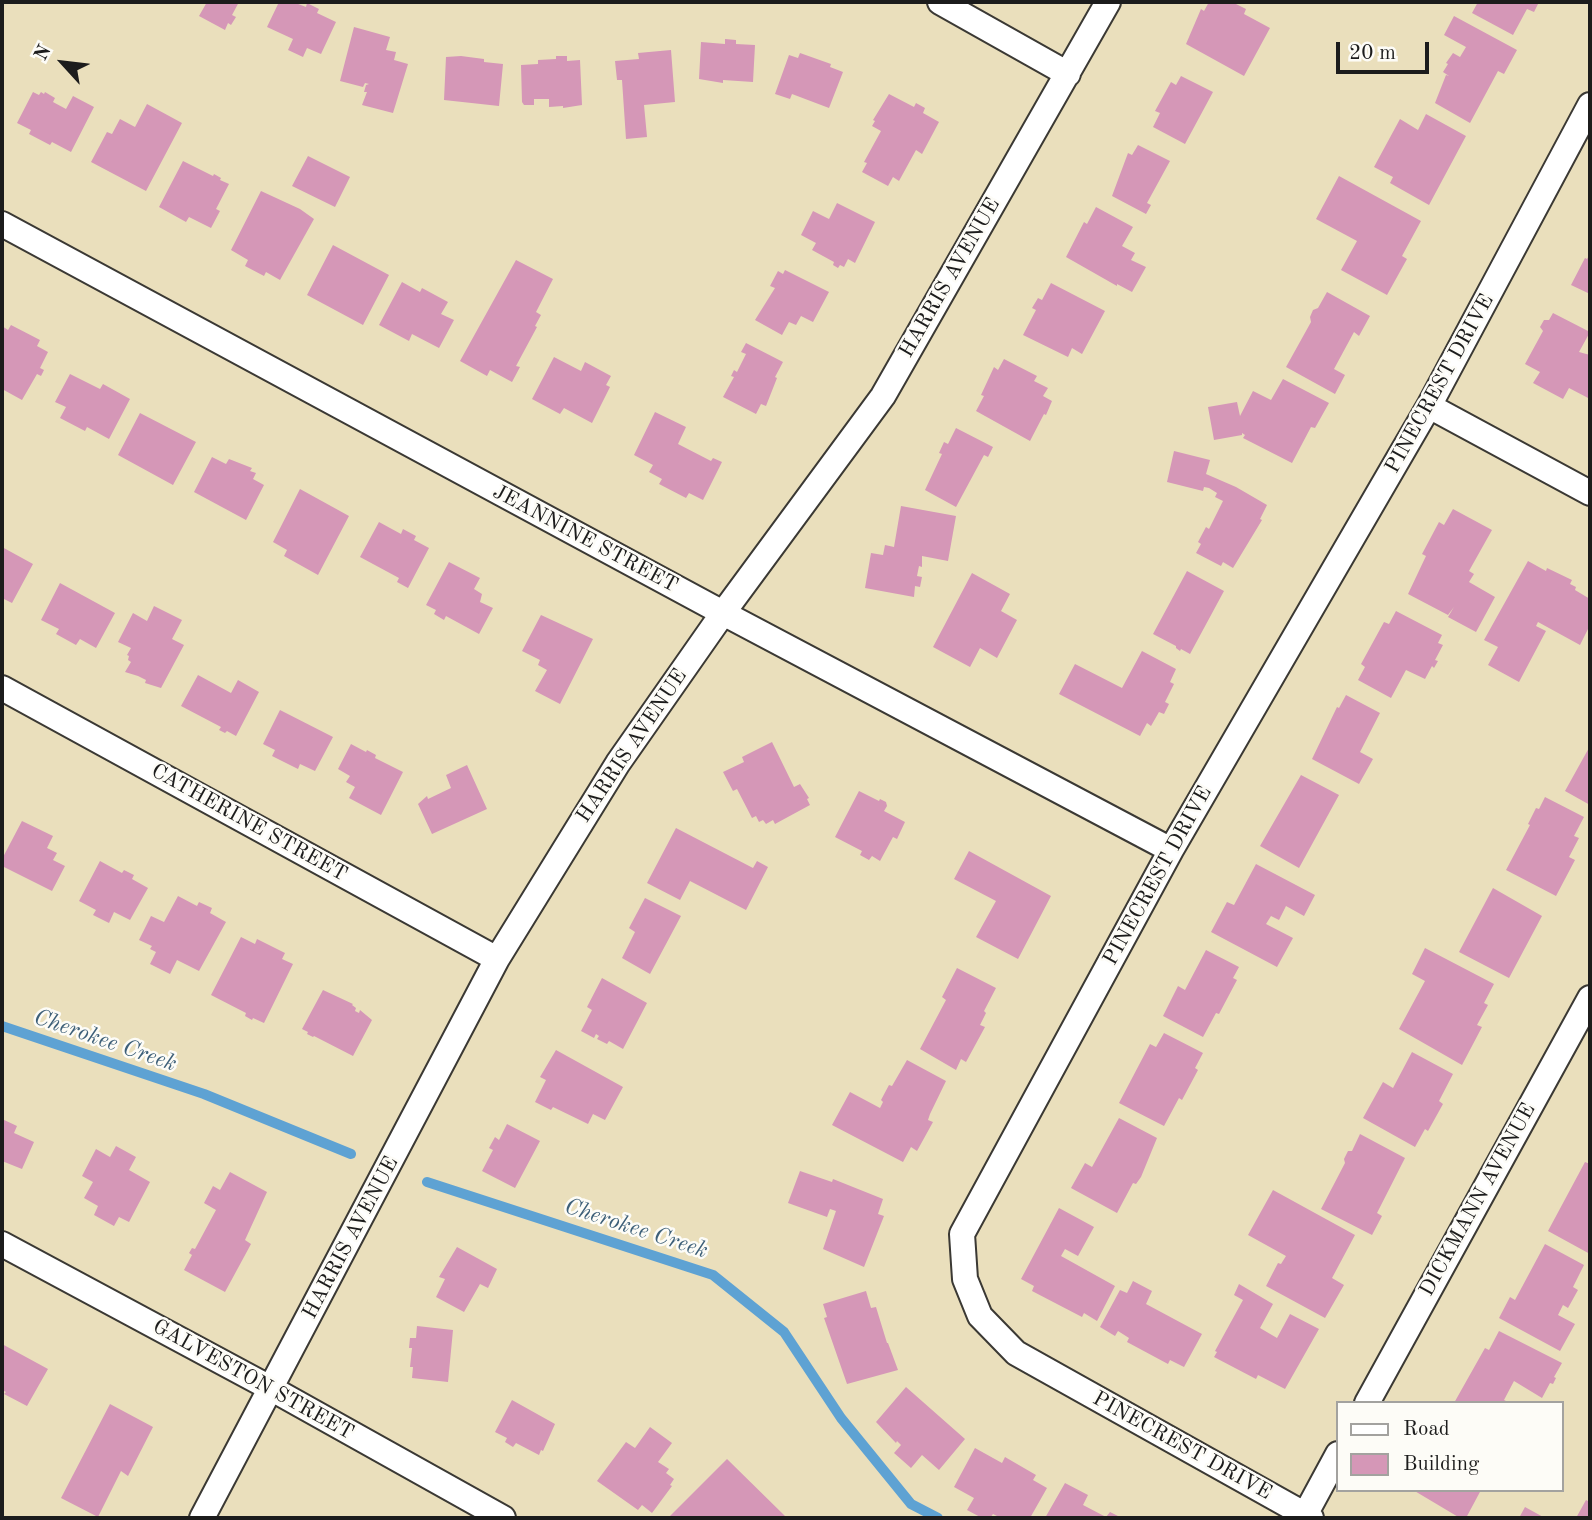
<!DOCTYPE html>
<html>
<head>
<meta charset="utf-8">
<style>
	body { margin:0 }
	#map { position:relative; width:1592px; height:1520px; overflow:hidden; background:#eadfbc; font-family:"Old Standard TT",serif }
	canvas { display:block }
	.frame { position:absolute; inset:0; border:4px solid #1c1c1c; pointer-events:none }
	.legend { position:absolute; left:1336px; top:1401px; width:228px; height:91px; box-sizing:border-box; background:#fdfcf7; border:2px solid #a3a29f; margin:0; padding:9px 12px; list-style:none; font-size:21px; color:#1c1c1c }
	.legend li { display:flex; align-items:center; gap:14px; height:35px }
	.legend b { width:35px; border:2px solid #a3a29f }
	.north { position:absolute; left:28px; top:28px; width:70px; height:70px; -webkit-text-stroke:5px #fdfcf7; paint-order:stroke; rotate:297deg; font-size:19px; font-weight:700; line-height:28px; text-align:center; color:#1c1c1c }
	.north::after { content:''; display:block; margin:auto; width:24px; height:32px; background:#1c1c1c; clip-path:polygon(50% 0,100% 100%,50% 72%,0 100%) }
	.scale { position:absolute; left:1336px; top:42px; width:93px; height:32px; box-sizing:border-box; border:4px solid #1c1c1c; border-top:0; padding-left:9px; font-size:21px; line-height:24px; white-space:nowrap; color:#1c1c1c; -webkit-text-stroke:5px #fdfcf7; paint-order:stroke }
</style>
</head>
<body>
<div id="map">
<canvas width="1592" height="1520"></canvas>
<div class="frame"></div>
<ul class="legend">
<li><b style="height:9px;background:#fff"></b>Road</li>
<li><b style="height:19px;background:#d597b7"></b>Building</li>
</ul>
<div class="north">N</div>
<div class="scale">20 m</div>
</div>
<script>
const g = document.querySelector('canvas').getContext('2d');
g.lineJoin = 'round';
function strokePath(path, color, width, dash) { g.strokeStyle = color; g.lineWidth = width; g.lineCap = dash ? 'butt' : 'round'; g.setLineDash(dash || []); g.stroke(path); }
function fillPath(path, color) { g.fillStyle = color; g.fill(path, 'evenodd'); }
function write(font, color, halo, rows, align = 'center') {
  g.font = font + ' "Old Standard TT",serif'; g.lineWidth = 5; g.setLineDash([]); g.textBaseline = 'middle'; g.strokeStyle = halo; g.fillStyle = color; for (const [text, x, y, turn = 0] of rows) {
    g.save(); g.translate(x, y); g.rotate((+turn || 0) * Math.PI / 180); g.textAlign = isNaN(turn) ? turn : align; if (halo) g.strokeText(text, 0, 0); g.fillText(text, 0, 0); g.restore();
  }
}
const stream = new Path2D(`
	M2,1026L204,1094L351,1154
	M427,1182L713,1275L784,1332L841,1418L911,1504L938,1518`);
const building = new Path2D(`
	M207,2H239L232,15L236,17L231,25L228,23L225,30L199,16Z
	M279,2H293L306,7L307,3L319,9L317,13L336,22L321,54L307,48L303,57L288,50L293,39L267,27Z
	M1209,2H1232L1246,9L1244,14L1270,28L1244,76L1186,44L1201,9L1204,11Z
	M1478,2H1539L1534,12L1527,9L1513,35L1472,13Z
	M1454,16L1517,50L1504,74L1498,71L1470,123L1435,103L1446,75L1449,76L1443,72L1448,64L1446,63L1453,53L1460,57L1466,47L1444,35Z
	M354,27L390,37L386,50L396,52L394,60L408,64L393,113L362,105L367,92H364L366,85L369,84L365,83L363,87L340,81Z
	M725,39L736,40V44L755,45L753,82L723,80V83L699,79L701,42L725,44Z
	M671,50L675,102L644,105L647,137L626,139L622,80H617L615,61L639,59L638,53Z
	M800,53L831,64L830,67L843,72L829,108L792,94L790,99L775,94L789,55L798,58Z
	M461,56L484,59V62L503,64L499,106L444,100L446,57Z
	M556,56H567V61L580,60L582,105L563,108V106L549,107V99H534V105H524L522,102L521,65L538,64V60L556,59Z
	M1181,76L1213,92L1185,144L1153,127L1160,113L1155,111L1171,82L1176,85Z
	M33,92L39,95L41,92L44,94L45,92L55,98L53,102L66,109L73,96L94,107L71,152L52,142L50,145L29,134L31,130L17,123Z
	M889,94L914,107L916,103L925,108L923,113L939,122L922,154L916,150L899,181L893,177L888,186L862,172L867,163L864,162L881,131L872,126L875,121L873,120Z
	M147,104L182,123L146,191L91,162L107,132L112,134L120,119L135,127Z
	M1426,114L1466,136L1429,205L1390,183L1393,177L1374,167L1400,119L1418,130Z
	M1138,145L1170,161L1147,203L1151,205L1146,214L1112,196L1128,153L1132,155Z
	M308,156L350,177L335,207L292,186Z
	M183,161L213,176L214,174L221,178L220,180L229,184L216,209L220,211L211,228L189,217L186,222L159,207Z
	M1339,176L1421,221L1402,256L1407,259L1387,295L1341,270L1357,241L1316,219Z
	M261,191L300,209L314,219L280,280L266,272L264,276L245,266L248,260L231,250Z
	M837,203L875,222L855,263L848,259L844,267L840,265L838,268L833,265L834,262L812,250L816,243L801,235L813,211L829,219Z
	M1096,207L1133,227L1122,246L1135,253L1131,260L1146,267L1132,292L1117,284V286L1066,257L1084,222L1087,224Z
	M333,245L389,275L363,325L307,295Z
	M1590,254V294L1571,285L1585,258L1587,259Z
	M516,260L553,279L536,312L541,315L535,326L537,327L516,366L520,367L512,382L490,370L487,376L460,361Z
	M785,270L829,292L813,322L801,316L796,325L789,322L782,335L755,320L775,288L770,286L778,271L783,274Z
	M402,282L420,292L422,288L448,302L441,314L454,320L439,348L412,334L409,341L379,325Z
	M1051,283L1105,311L1082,354L1072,348L1068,357L1023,335L1036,310L1032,308L1038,298L1042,300Z
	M1327,292L1370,316L1359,336L1354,332L1334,369L1345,375L1335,394L1286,367L1311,322L1310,317L1313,310L1318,308Z
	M1553,313L1590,332L1579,352L1590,355V399L1569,388L1563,399L1533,383L1540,372L1525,364L1543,331L1540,327L1544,320H1549Z
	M11,325L40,340L37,346L48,352L40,368L44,370L41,376L37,374L22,400L2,389V326L8,330Z
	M746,343L783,362L775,377L777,378L766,406L761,404L756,414L723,397L734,377L731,376L734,370L737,372L746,354L741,352Z
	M554,357L581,371L585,362L611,376L606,385L610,387L592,423L564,408L560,414L532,399Z
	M1004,359L1037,376L1034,381L1048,388L1043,396L1052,401L1046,415L1044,414L1030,441L976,411L984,396L981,395L994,367L998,370Z
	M70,374L100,389L103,384L130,399L109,439L87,427L85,431L60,418L66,407L55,402Z
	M1283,379L1329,403L1315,428L1311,427L1292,463L1243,438L1245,435L1242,433V435L1214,440L1208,407L1237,402L1240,416L1253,391L1271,400Z
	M655,412L686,427L678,444L711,461L713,458L722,462L703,500L689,493L686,498L659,484L662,479L649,472L653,465L634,455Z
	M140,413L196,442L173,485L118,455Z
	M956,428L993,447L988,457L984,455L956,507L925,490L942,454L939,453L944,442L948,444Z
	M1174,451L1210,460L1206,474L1236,487L1267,505L1260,519L1262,520L1233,568L1223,562L1221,566L1196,553L1201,544L1198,542L1206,527L1209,529L1223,501L1215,497L1217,493L1209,488L1204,487L1203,491L1167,482Z
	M212,457L226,464L229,459L252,468L250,471L256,473L253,479L264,485L246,520L194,492Z
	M300,489L349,516L318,575L284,556L287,550L273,542Z
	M901,506L956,516L948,561L922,556V567L919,566L917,576L922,577L920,587L915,586L914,597L865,588L871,553L883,555L885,545L894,547Z
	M1453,509L1492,530L1469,571L1474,574L1469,582L1495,597L1476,632L1448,617L1454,607L1448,615L1408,594L1426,556L1422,554L1439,522L1444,525Z
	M379,522L401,534L403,529L416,536L414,540L429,548L408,588L397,582L399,578L360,557Z
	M2,547L33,564L12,603L2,598Z
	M1528,561L1546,571L1547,568L1572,580L1570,584L1576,587L1575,590L1590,599V625L1580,645L1538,622L1536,626L1546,631L1519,682L1488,665L1498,647L1484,640Z
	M449,562L480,578L474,589L482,594L480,602L493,608L479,634L446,616L444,620L434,614L436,610L426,605Z
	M1187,571L1224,591L1190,654L1181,649L1180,651L1176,648V646L1153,634Z
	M972,573L1010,594L1001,611L1017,620L997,658L980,648L970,667L933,647Z
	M60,583L115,613L96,648L80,639L76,645L56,634L59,629L41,620Z
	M154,606L182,620L172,639L184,645L161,688L145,683L146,680L138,676L125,672L131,662L128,660L129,656L127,655L131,648L118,642L133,613L147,621Z
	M1396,611L1442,635L1438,643L1443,645L1435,660L1438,661L1434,668L1432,666L1425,679L1406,670L1391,698L1358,680L1365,667L1361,664L1384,622L1389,624Z
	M541,615L593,639L560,704L535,691L547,670L538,665L540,660L522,651Z
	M1142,651L1176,669L1170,682L1174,684L1165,702L1169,704L1164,714L1159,712L1151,726L1147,723L1140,736L1059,694L1075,664L1122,688Z
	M198,675L231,693L238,680L259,692L236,736L227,731L225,733L219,730L221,727L181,706Z
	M1346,695L1380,713L1360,752L1373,759L1359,784L1312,759L1337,707L1339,708Z
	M280,710L333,737L315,771L300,764L298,769L272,756L275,750L263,744Z
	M772,742L794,787L800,784L809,798L807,799L810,805L775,824L773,820L766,824L763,820L759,822L756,816L752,818L737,789L733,791L723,772L744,762L742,757Z
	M351,744L366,752L367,750L376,755L375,758L403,772L381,815L349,798L355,787L346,782L350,776L338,769Z
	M1590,746V805L1565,791Z
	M467,765L487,809L432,834L418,804L427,796L428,799L451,788L446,775Z
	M1301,775L1339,795L1299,868L1260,846Z
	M859,791L879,801L880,799L886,802L887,806L884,811L905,822L897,839L893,837L880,861L872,856L869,860L860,855L862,851L835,837Z
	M1545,797L1584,817L1574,836L1579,838L1569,857L1575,860L1556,896L1506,870L1530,825L1528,824L1536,808L1539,809Z
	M22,821L53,836L47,848L57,853L53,860L65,866L52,891L2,866V859Z
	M676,828L753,868L757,861L768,867L746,910L690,881L680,900L647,883Z
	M969,851L1051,896L1018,959L976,937L996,901L954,879Z
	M100,861L122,873L124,870L134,875L132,879L148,888L130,920L114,912L109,923L93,915L96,910L79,901Z
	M1256,864L1315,895L1304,916L1286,906L1279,920L1271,916L1266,924L1293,938L1277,967L1211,932L1227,902L1234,905Z
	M1493,888L1542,916L1509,978L1459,952Z
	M178,896L197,906L199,902L212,908L210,913L226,922L199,971L177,960L170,974L150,964L156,952L150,949L152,946L139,940L151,916L164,922Z
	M645,898L681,916L650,974L622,958L635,932L629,928Z
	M241,937L255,944L257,939L285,953L282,959L293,964L264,1023L253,1018L252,1020L245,1016L246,1013L211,995Z
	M1425,948L1494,984L1484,1003L1488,1005L1477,1025L1482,1027L1462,1065L1399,1029L1425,981L1412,974Z
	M1206,950L1239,967L1233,978L1237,980L1219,1014L1216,1013L1203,1037L1163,1016L1178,986L1185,990Z
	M957,968L996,988L984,1011L986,1013L980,1025L985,1027L966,1062L961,1059L956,1070L920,1049L946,1000L942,997Z
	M602,978L647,1003L623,1049L609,1041L607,1044L597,1039L599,1036L596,1034L594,1038L581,1031L592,1010L587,1007Z
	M323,990L353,1004L352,1005L356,1008L355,1011L359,1013L360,1010L372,1020L353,1056L314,1036L313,1037L307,1034L308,1032L302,1029Z
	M1164,1033L1203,1053L1195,1068L1198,1070L1182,1100L1179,1098L1164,1126L1119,1103L1150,1044L1156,1047Z
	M556,1050L623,1087L605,1120L593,1114L588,1124L553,1107L551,1110L535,1102L546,1080L540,1077Z
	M1412,1052L1453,1074L1439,1101L1443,1104L1428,1131L1425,1129L1415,1147L1363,1118L1383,1082L1393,1088Z
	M907,1060L946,1081L930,1114L928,1120L933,1122L917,1151L911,1147L903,1162L832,1125L850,1092L880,1108L883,1102L881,1100L889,1085L892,1086Z
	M1119,1118L1157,1138L1141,1177L1136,1184L1133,1183L1117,1213L1071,1188L1085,1163L1092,1167Z
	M2,1119L17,1126L14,1133L34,1142L22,1169L2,1161Z
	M507,1124L540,1141L515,1188L482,1171L493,1150L489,1148L495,1137L499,1140Z
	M1360,1134L1405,1158L1377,1213L1382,1216L1372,1235L1321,1209L1345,1163L1344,1159L1348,1151H1352Z
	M116,1146L136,1157L129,1170L150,1182L129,1222L119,1217L114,1226L94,1215L98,1206L84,1198L93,1182L82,1176L96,1149L110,1157Z
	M1585,1162L1590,1164V1254L1548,1231Z
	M800,1171L832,1182L833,1179L883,1199L878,1214L884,1216L864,1267L823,1249L836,1211L830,1209L827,1217L788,1203Z
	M230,1172L267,1192L245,1240L251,1244L225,1292L184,1270L192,1255L189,1253L192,1248L195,1249L216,1210L204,1203L213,1186L220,1190Z
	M1273,1190L1355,1235L1332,1278L1344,1285L1325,1318L1266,1286L1278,1263L1281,1264L1286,1256L1248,1235Z
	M1059,1208L1094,1227L1078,1256L1065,1249L1061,1256L1115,1286L1097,1321L1084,1313L1082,1317L1032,1291L1034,1286L1021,1279Z
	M1545,1244L1584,1265L1573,1287L1578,1290L1568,1308L1563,1305L1558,1315L1575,1324L1560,1351L1499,1318L1510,1297L1515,1300Z
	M457,1247L497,1269L488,1288L480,1284L464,1312L436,1297L445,1279L439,1277Z
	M1133,1281L1152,1291L1146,1304L1202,1334L1184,1367L1170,1360L1168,1364L1127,1342L1129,1338L1118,1331L1115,1336L1100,1327L1120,1290L1127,1293Z
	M1239,1284L1273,1304L1260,1328L1277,1338L1290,1314L1319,1329L1285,1389L1258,1375L1256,1379L1214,1357L1217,1352L1215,1351L1243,1300L1234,1295Z
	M866,1291L871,1308L876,1307L887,1343H888L898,1370L847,1384L824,1318L827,1317L823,1304Z
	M417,1326L453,1330L448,1382L412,1378L413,1367H410L412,1348H409L410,1338H416Z
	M1499,1331L1562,1363L1554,1377L1556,1378L1553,1384L1550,1383L1542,1398L1514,1381L1504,1400L1510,1403H1454L1485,1348L1489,1350Z
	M2,1344L48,1369L27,1406L4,1394L6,1392L2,1390Z
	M906,1387L965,1439L939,1470L922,1455L911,1468L894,1453L901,1445L897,1441L896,1443L876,1422Z
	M512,1400L555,1424L543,1451L541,1450L539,1455L516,1443L513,1447L505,1442L507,1438L495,1432Z
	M110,1404L153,1427L128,1476L121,1471L98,1517L61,1498Z
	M650,1427L672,1443L658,1462L669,1469L666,1473L674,1479L670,1485L672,1486L652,1513L642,1505L638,1510L597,1481L626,1442L635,1448Z
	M975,1448L1002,1463L1005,1457L1036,1475L1033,1480L1047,1488L1030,1518H1001L993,1514L990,1518H982L967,1510L974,1498L954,1487Z
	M727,1459L785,1516L783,1518H668Z
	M1065,1483L1088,1495L1083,1505L1106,1517L1110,1512L1122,1518H1045Z
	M1413,1490H1481L1466,1518H1460Z
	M1586,1500L1590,1502V1518H1576Z
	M1525,1507L1545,1518H1519Z`);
const minor = new Path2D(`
	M940,2L1068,74
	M2,224L723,613L1171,850
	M1429,406L1590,493
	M2,688L497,959
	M2,1244L272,1389L503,1518
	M1367,1403L1590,998
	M1305,1515L1338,1454
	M202,1518L497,959L618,763L723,613L883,396L1108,2
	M1311,1518L1016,1353L980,1316L965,1279L962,1234L1171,850L1429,406L1590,105`);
const streetNames = [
	["HARRIS AVENUE",950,278,-60],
	["PINECREST DRIVE",1440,384,-61],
	["JEANNINE STREET",585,539,28],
	["HARRIS AVENUE",632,746,-56],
	["CATHERINE STREET",249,823,29],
	["PINECREST DRIVE",1158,876,-61],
	["DICKMANN AVENUE",1478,1200,-61],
	["HARRIS AVENUE",351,1238,-62],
	["GALVESTON STREET",253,1380,29],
	["PINECREST DRIVE",1182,1446,29]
];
const waterNames = [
	["Cherokee Creek",105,1041,19],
	["Cherokee Creek",636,1229,18]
];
strokePath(stream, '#5ea2d3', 10);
fillPath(building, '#d597b7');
strokePath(minor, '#3b3934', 28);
strokePath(minor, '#fff', 24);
write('21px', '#1c1c1c', '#fdfcf7', streetNames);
write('italic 23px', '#3d5f78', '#fdfcf7', waterNames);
</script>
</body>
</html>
